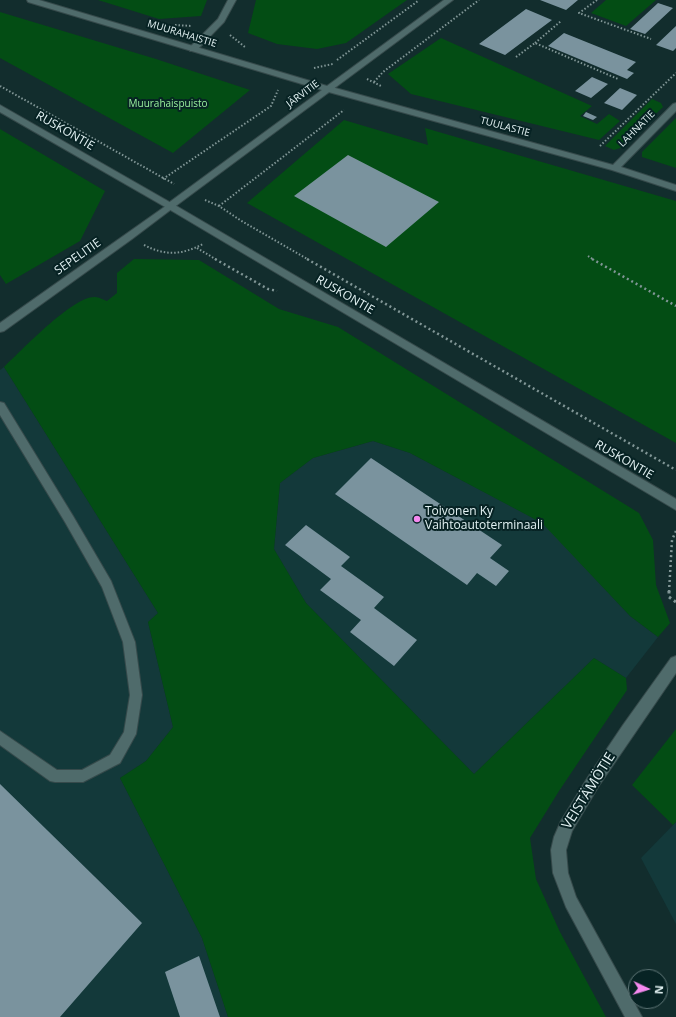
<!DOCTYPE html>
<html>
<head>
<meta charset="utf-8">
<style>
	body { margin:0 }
	#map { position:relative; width:676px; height:1017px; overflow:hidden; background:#122d2d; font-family:"Open Sans",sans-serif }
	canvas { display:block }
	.north { position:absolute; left:628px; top:969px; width:40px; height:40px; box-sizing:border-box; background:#072324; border:1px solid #5f7677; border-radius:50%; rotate:94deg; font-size:11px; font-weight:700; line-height:16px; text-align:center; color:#e3f2f3 }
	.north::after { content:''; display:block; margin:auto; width:14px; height:18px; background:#f589ef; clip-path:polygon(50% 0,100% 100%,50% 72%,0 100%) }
</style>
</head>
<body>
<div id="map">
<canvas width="676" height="1017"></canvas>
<div class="north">N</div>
</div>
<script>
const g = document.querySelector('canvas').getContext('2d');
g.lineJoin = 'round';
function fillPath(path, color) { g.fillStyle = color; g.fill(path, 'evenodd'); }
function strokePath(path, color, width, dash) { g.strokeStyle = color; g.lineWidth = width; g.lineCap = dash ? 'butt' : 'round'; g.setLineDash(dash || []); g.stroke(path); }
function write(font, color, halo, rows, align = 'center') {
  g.font = font + ' "Open Sans",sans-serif'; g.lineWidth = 4; g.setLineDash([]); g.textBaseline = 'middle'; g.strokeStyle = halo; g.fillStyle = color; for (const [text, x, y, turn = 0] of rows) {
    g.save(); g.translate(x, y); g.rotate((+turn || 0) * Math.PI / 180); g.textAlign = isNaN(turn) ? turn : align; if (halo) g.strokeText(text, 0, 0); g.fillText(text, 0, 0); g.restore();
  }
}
const built = new Path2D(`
	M4,367L158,613L148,622L173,727L146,761L120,778L202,938L228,1017H0V370Z
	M373,441L410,453L543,523L630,616L658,637L626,678L594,658L474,774L306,603L274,549L280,483L313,458Z
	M676,822V924L641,858Z`);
const green = new Path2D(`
	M98,0H207L201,16L159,19Z
	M256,0H407L346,43L317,49L277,44L248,33Z
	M606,0H656L626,26L591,13Z
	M0,12L156,59L250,90L173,153L0,58Z
	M441,38L592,106L580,116L597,124L609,114L620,121L599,140L411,94L388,74Z
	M652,99L661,103L663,107L620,148L614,150L605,146Z
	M676,118V168L642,157V152Z
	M344,120L428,145L425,128L676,201V443L247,203Z
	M0,129L105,191L80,241L6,284L0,275Z
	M134,259L199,260L279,309L338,327L639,513L653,540L656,585L670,623L658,637L630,616L542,523L410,453L373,441L313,458L280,483L274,549L306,603L474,774L594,658L626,678L627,690L559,791L530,838L536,879L560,932L606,1017H228L202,938L120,778L146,761L173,727L148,622L158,613L4,367C21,351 73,296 95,297C99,297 104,300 107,301L117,293V273Z
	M676,729V822L673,825L632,785Z`);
const building = new Path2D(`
	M540,0H578L566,10Z
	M658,3L673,8L645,34L630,29Z
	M526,9L552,20L505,55L479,44Z
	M676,26V48L673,51L656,45Z
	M564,33L636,62L627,70L634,73L627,79L548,46Z
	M592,77L608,84L591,98L575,91Z
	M620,88L637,95L622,110L604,103Z
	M586,112L597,117L593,120L583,116Z
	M348,155L439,202L386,247L294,196Z
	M371,458L502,545L490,558L509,571L496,586L477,573L467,585L335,494Z
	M306,525L350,557L341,566L384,597L374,608L417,640L394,666L350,632L361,620L320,590L331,579L285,545Z
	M0,784L142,923L60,1017H0Z
	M199,956L220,1017H180L165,972Z`);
const pathFar2 = new Path2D(`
	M597,0L579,13L651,39
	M175,25L192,26
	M230,35L245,47
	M535,43L561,21
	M516,57L535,43L618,79
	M337,60L418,1
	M314,68L333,64
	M367,79L381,86
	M374,82L383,72L479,0
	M0,86L174,184
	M600,146L676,73
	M163,179L271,106L278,90
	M205,200L219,206L240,220L309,260
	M219,206L344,110
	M144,245C165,256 182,255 203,244
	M197,248L217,260
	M588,256L594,260`);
const pathFar1 = new Path2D(`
	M215,259L268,289L277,291
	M307,259L676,470
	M592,259L676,306
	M669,592L672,540L676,531`);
const path = new Path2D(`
	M669,591V597L676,602`);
const service = new Path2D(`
	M0,402L4,403L73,516L111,581L135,642L142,695L136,734L120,763L83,782H55L50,781L0,745V731L57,770H82L110,755L124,732L130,695L123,642L102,587L65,522L0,415Z`);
const minor = new Path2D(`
	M228,0H236L224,22L196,51H190V47L218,19Z
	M328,86L613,165L673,104L676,103V111L621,167L676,185V191L612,170L325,91L324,89Z
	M170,203L173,204L175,206L173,208L132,239L4,331L0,332V323Z
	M676,656V673L598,787L572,831L566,850L568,873L576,897L642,1017H625L566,907L553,873L551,850L554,837L561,821L588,777L623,725L671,658Z`);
const tertiary = new Path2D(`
	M27,0H39L327,86L444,0H453L173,208H167L165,206L167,204L322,90L28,2Z`);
const secondary = new Path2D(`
	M0,105L173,204L676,499V510L167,208L0,112Z`);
const markers = [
	[417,519,4,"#f589ef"]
];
const farStreetnames = [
	["MUURAHAISTIE",182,34,17],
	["JÄRVITIE",303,94,-37],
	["TUULASTIE",505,127,15],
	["LAHNATIE",637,129,-45]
];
const farParknames = [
	["Muurahaispuisto",168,104]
];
const streetNames = [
	["RUSKONTIE",65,131,30],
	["SEPELITIE",78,257,-35],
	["RUSKONTIE",345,295,30],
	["RUSKONTIE",624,460,30]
];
const poiNames = [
	["Toivonen Ky",425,512],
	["Vaihtoautoterminaali",425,526]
];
const nearStreetnames = [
	["VEISTÄMÖTIE",589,791,-58]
];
fillPath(built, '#13393a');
fillPath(green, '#034d14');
fillPath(building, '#7a939e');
strokePath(service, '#364a4b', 2);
strokePath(minor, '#364a4b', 2);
strokePath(tertiary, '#364a4b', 2);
strokePath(secondary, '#364a4b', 2);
strokePath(pathFar2, '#819696', 2, [1.5, 2]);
strokePath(pathFar1, '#819696', 2.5, [2, 3]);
strokePath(path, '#819696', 3, [2.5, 3.5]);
fillPath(service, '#4f6b6b');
fillPath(minor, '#4f6b6b');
fillPath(tertiary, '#4f6b6b');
fillPath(secondary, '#4f6b6b');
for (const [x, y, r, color] of markers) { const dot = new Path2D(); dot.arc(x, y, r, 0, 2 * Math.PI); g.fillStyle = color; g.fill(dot); strokePath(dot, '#072324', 1.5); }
write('10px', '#e3f2f3', '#072324', farStreetnames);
write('10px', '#9bf39f', '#072324', farParknames);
write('12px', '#e3f2f3', '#072324', streetNames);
write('12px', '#e3f2f3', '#072324', poiNames, 'left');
write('14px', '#e3f2f3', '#072324', nearStreetnames);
</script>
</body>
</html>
